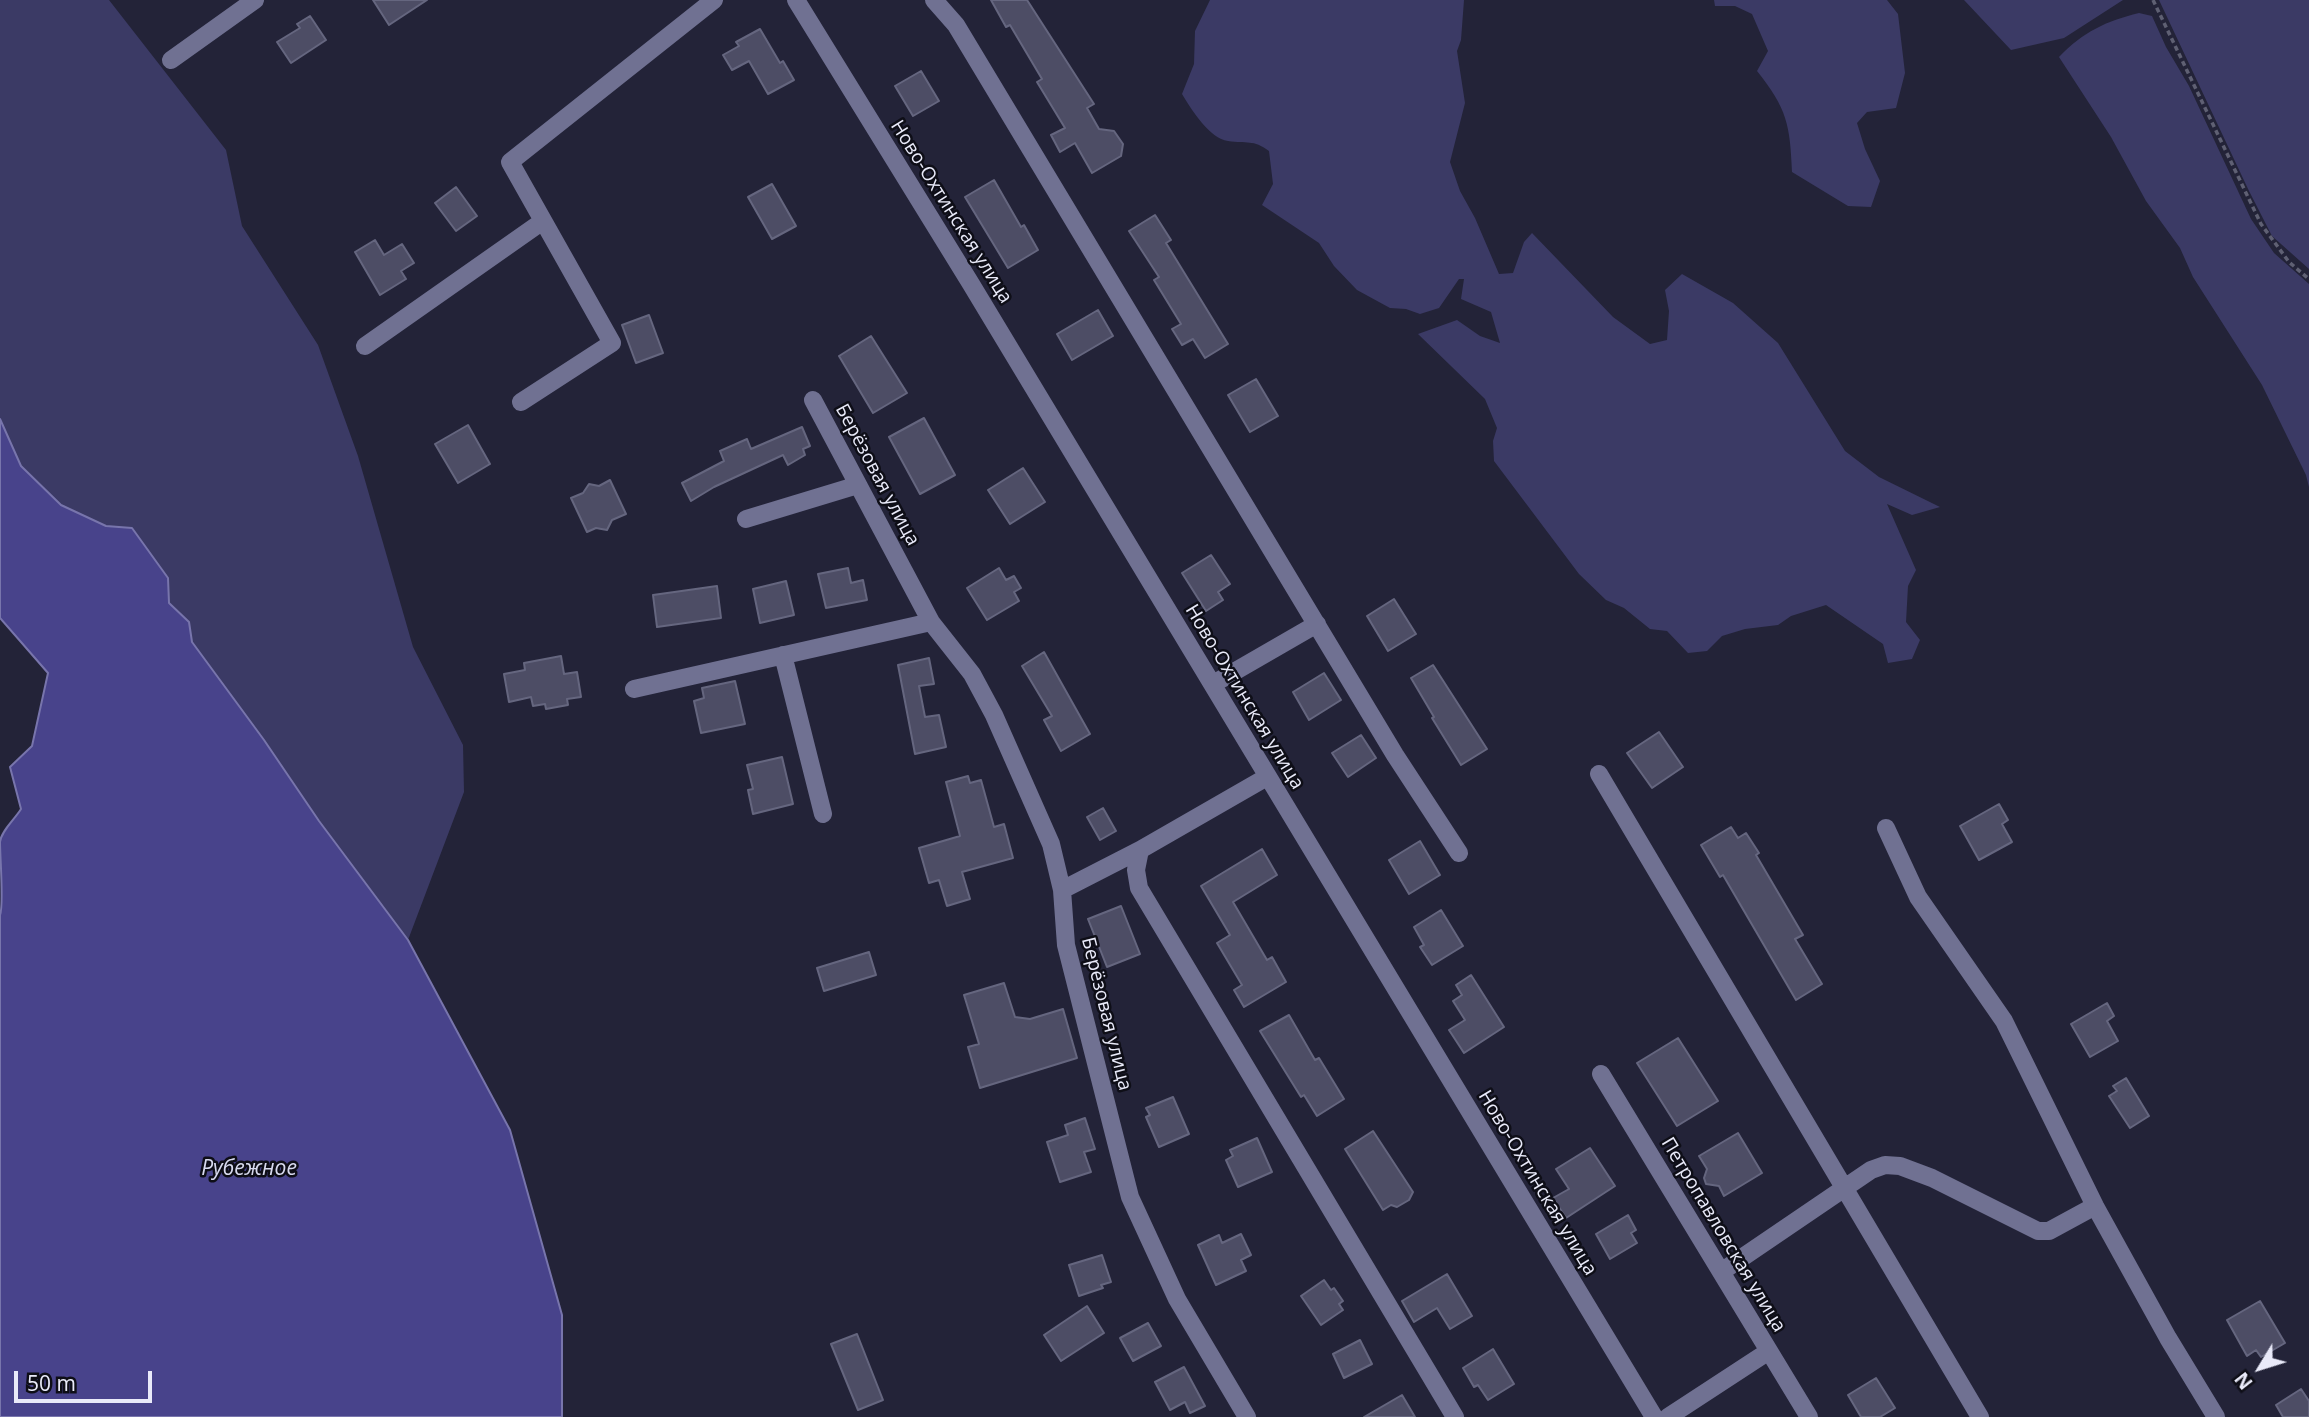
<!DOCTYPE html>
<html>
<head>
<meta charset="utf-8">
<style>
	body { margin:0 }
	#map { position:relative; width:2309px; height:1417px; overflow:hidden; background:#232338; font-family:"Open Sans",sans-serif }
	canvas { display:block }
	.north { position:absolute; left:2225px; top:1333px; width:70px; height:70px; -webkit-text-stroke:5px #0e0e17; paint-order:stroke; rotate:232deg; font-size:19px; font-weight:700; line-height:28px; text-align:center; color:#e9eaf9 }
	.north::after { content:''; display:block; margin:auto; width:24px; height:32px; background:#e9eaf9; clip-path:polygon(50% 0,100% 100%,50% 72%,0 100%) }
	.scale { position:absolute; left:14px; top:1371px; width:138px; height:32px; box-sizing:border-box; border:4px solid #e9eaf9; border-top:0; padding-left:9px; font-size:21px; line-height:24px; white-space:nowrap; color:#e9eaf9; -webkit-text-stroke:5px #0e0e17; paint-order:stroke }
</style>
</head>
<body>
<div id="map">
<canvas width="2309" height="1417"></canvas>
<div class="north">N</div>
<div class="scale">50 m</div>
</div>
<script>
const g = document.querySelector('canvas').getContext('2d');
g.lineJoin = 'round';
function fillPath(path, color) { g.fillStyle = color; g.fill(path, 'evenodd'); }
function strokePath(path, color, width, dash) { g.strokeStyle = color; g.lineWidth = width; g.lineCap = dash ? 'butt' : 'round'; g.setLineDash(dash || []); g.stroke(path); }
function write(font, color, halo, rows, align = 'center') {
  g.font = font + ' "Open Sans",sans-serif'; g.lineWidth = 5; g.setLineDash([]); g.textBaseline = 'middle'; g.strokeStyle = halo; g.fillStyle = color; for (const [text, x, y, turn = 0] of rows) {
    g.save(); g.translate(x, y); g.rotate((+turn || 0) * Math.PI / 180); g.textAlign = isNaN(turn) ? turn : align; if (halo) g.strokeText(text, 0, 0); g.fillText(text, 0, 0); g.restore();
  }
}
const green = new Path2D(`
	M0,0H109L226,150L242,226L318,345L358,456L413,647L463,745L464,792L408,940L319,821L264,740L192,642L189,622L169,603L168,578L158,566L106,526L61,505L21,466L0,419Z
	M1210,0H1464L1461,40L1457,51L1465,103L1450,162L1460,191L1475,218L1499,274L1513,273L1524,242L1532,233L1613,317L1650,344L1667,340L1669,311L1665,290L1682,274L1733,303L1778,343L1845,451L1879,477L1940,507L1912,515L1887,504L1916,570L1908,586L1906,622L1920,640L1912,659L1888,663L1883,644L1826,605L1791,616L1778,625L1745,629L1722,636L1707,651L1688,653L1667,631L1650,629L1624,608L1606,600L1579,574L1494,461L1493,441L1497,428L1485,399L1418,334L1457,320L1480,336L1500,343L1491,312L1461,299L1464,279H1459L1439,308L1420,314L1406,309L1390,308L1357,290L1334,266L1319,243L1262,205L1273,184L1269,151C1253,139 1247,144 1228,141C1210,139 1191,109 1182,94L1194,64L1195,31Z
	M1714,0H1887L1898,14L1905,73L1896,108L1867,112L1857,123L1865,149L1880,181L1871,207L1848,206L1792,172C1790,124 1787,109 1757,71L1768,51L1752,14L1735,6H1715Z
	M1964,0H2123L2064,38L2011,50Z
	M2159,0H2309V269L2272,236L2249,191Z
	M2139,13L2152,16L2166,47L2189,86L2251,219L2274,253L2309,284V487L2306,475L2262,385L2193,277L2180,248L2146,201L2111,137L2059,57C2083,32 2106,21 2139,13Z`);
const water = new Path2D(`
	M0,419L21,466L61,505L106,526L132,528L168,578L169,603L189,622L192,642L264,740L319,821L408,940L510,1130L562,1315V1417H0V915C4,906 0,858 0,842C1,831 15,819 21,809L10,767L32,746L48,673L0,618Z`);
const building = new Path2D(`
	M373,0H427L389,25Z
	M991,0H1027L1094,104L1087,108L1099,129L1114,131L1123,144L1121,156L1092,173L1075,143L1060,152L1051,135L1065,128L1037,82L1042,79L1010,25L1006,27Z
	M310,16L326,40L291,63L277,42L300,28L297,24Z
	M760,29L780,63L783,61L794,80L768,94L749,61L732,70L723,55L739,46L736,42Z
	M921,71L939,101L913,116L895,86Z
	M994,180L1021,227L1024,225L1038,250L1008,268L965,197Z
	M772,184L796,226L772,239L748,197Z
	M456,187L477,216L456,231L435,203Z
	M1155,215L1171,240L1166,243L1228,344L1205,358L1193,339L1182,345L1172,329L1181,324L1154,280L1159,277L1129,231Z
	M375,240L384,255L402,244L414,263L401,271L406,279L380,295L355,252Z
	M1098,310L1113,336L1072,360L1057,334Z
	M649,315L663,353L636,363L622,325Z
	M871,336L907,393L873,413L839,356Z
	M1256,379L1278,416L1250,432L1228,395Z
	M924,418L955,475L920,494L889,437Z
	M468,425L490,464L458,483L435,444Z
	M802,427L810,446L803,449L805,455L788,465L783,455L714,487L691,501L682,483L724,461L720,451L747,439L751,449Z
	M1023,468L1045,502L1010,524L988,490Z
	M610,480L626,514L612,520L607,530L596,528L587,532L571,498L583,493L589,484L599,486Z
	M1211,555L1230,584L1218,592L1223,600L1206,611L1182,573Z
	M848,568L851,583L863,580L867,600L826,608L818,574Z
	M999,568L1006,580L1014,576L1021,588L1014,592L1019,601L987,620L967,588Z
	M786,581L794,615L760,623L753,589Z
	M717,586L721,618L657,627L653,595Z
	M1394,599L1416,634L1388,651L1367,616Z
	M1044,652L1090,734L1061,751L1044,720L1052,716L1022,666Z
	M561,656L564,674L577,672L581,697L567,699L568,705L546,709L545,704L533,706L531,697L509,702L504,674L525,670L524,663Z
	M929,658L934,684L919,686L925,717L939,715L946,747L915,754L898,665Z
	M1433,665L1487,749L1461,765L1432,718L1434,717L1411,678Z
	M1324,673L1341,700L1309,720L1293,692Z
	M735,681L745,724L701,733L694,701L704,698L702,688Z
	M1659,732L1683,767L1652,788L1627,753Z
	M1361,735L1376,758L1348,777L1332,753Z
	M782,757L793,804L753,814L748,790L753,789L747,765Z
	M968,776L970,783L981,780L994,827L1004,824L1013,858L962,872L970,899L947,906L939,880L929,883L919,848L960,836L946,782Z
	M1999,804L2008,820L2002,824L2012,842L1979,860L1960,826Z
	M1103,808L1116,831L1100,840L1087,817Z
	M1731,827L1738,838L1746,833L1759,853L1756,855L1803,935L1795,939L1822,984L1796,1000L1723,875L1720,877L1701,845Z
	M1420,841L1440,875L1409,894L1389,860Z
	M1262,849L1277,875L1233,902L1267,960L1272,957L1286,982L1244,1007L1234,990L1242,985L1217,943L1230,935L1201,886Z
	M1121,906L1140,954L1107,967L1088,919Z
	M1441,910L1463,946L1432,965L1420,947L1424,945L1414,927Z
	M869,952L876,975L824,991L817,968Z
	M1471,975L1504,1027L1464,1053L1449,1030L1465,1020L1453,1001L1462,995L1456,985Z
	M1004,983L1015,1017L1030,1019L1063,1009L1077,1058L980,1088L968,1047L979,1044L964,995Z
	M2107,1003L2114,1016L2107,1021L2118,1041L2090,1057L2071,1024Z
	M1289,1015L1315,1060L1319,1058L1344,1099L1317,1116L1304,1095L1301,1097L1260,1031Z
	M1678,1038L1718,1101L1677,1126L1637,1063Z
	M2126,1078L2149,1116L2130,1128L2109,1096L2117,1091L2113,1086Z
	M1173,1097L1189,1134L1159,1147L1146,1117L1150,1115L1146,1108Z
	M1085,1118L1095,1149L1084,1152L1091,1172L1060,1182L1047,1142L1068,1135L1065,1125Z
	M1373,1131L1413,1192L1409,1200L1397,1207L1391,1205L1383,1210L1345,1149Z
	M1738,1133L1762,1173L1724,1196L1719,1186L1706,1184L1704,1178L1707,1169L1699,1156Z
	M1257,1138L1272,1172L1238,1187L1226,1160L1233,1156L1230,1150Z
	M1590,1148L1615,1186L1566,1218L1553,1198L1569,1189L1556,1169Z
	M1628,1215L1636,1230L1631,1233L1637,1243L1610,1259L1596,1234Z
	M1241,1234L1251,1255L1241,1260L1246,1271L1216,1285L1198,1245L1219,1235L1222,1243Z
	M1102,1255L1111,1282L1101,1285L1103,1288L1079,1296L1069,1265Z
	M1447,1274L1472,1316L1450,1329L1437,1308L1414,1322L1402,1301Z
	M1324,1280L1331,1290L1334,1288L1343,1301L1339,1304L1343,1310L1321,1325L1301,1296Z
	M2260,1301L2285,1343L2261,1357L2256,1350L2247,1356L2227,1320Z
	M1087,1306L1104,1333L1061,1361L1044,1335Z
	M1148,1323L1161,1346L1133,1361L1120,1338Z
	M857,1334L883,1400L858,1410L831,1344Z
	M1360,1340L1372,1364L1344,1378L1333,1354Z
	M1493,1349L1514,1384L1488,1400L1478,1385L1474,1387L1463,1368Z
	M1184,1367L1205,1406L1190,1413L1185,1402L1170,1410L1155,1382Z
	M1876,1378L1895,1408L1880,1417H1861L1848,1395Z
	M2301,1389L2309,1401V1417H2283L2276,1405Z
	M1402,1395L1415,1417H1364Z`);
const path = new Path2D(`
	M2153,0L2261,224L2289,262L2309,279`);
const minor = new Path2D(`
	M796,0L971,284L1654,1417
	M934,0L956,25L1395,755L1459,853
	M171,60L255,0
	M365,346L543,221
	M813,400L931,622L972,674L994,715L1051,844L1062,890L1066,945L1130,1197L1177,1299L1247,1417
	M521,402L612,343L510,162L714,0
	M746,519L858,485
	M783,655L823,814
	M1213,684L1317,624
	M634,689L931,622
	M1599,774L1980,1417
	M1267,777L1140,850L1136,870L1139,888L1455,1417
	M1886,828L1918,897L2004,1021L2095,1206L2168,1338L2216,1417
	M1062,890L1140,850
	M1601,1074L1809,1417
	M1721,1272L1871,1170L1885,1165L1900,1166L1932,1178L2038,1231H2049L2095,1206
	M1668,1417L1769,1351`);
const streetNames = [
	["Ново-Охтинская улица",951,212,58],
	["Берёзовая улица",877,475,62],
	["Ново-Охтинская улица",1244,697,59],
	["Берёзовая улица",1106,1014,76],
	["Ново-Охтинская улица",1537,1183,59],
	["Петропавловская улица",1723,1235,59]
];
const waterNames = [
	["Рубежное",249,1169]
];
fillPath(green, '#3b3a65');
fillPath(water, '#48438b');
strokePath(water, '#7875ac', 2);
fillPath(building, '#4d4d65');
strokePath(building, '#65667f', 2);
strokePath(path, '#5f6073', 3.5, [5, 3.5]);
strokePath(minor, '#707192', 18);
write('19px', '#e9eaf9', '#0e0e17', streetNames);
write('italic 21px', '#d8daef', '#0e0e17', waterNames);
</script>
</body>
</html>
